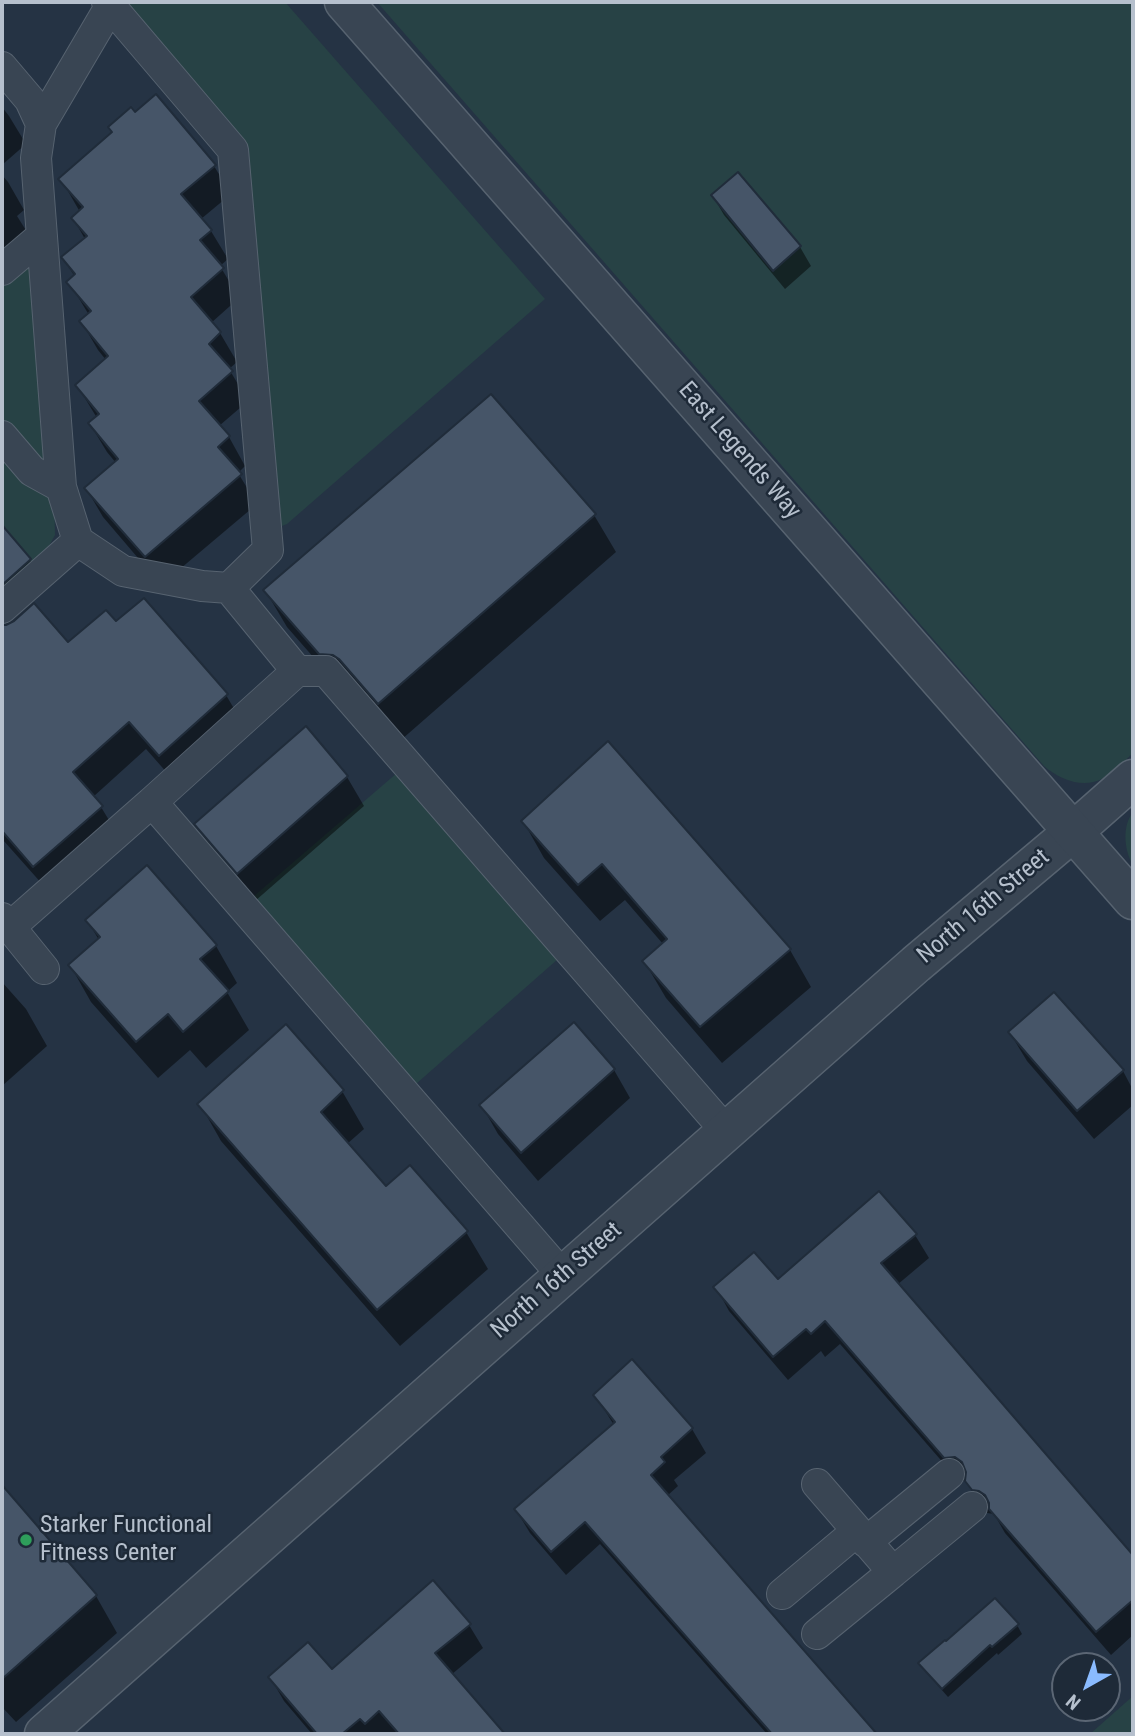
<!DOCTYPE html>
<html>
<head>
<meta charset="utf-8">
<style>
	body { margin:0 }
	#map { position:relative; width:1135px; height:1736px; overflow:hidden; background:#253344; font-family:"Roboto Condensed",sans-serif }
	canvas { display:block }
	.frame { position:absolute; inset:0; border:4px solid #b6c0cd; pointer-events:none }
	.north { position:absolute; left:1051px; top:1652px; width:70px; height:70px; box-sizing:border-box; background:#1e2a38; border:2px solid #5b6674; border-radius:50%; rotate:220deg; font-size:19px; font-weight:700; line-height:28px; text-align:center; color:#b6c0cd }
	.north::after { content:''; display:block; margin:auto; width:24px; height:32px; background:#8abbff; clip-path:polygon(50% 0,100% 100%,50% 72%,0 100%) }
</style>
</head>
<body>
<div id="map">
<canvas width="1135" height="1736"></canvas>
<div class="frame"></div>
<div class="north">N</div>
</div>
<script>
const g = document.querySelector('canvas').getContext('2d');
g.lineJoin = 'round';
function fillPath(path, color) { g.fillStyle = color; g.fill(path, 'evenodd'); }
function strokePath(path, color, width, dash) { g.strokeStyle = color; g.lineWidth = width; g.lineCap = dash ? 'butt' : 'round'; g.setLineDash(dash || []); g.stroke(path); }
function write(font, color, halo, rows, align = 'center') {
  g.font = font + ' "Roboto Condensed",sans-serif'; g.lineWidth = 5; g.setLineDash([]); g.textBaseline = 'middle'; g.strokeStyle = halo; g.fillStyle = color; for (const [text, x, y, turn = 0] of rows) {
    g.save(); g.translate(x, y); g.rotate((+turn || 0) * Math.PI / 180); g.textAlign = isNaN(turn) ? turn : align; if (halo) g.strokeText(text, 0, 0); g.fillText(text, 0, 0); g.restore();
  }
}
const green = new Path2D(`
	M123,2H285L545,299L287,524L282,526L278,525L241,138Z
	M377,2H1133V753C1124,761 1113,774 1102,779C1082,789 1059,779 1044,766Z
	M29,257L53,455L55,535L44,555L2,592V281Z
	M397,773L558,959L416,1084L253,903L254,896Z
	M1133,812V865C1124,850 1122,826 1133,812Z
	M1133,1696V1734H1090Z`);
const shadow = new Path2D(`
	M2,107L9,116L26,144L2,165Z
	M214,166L231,194L201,219L211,231L228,259L220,266L239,298L211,323L220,333L237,362L229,369L248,401L219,426L229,437L245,466L238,473L257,504L161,585L103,517L86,488L116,463L107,452L90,424L97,418L77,385L106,360L98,350L81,321L89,315L69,282L75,277L63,258L85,239L73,218L80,212L61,179Z
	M2,175L8,182L24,210L17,216L37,248L2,278Z
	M738,175L800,247L811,266L785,289L724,215L713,196Z
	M594,515L616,552L401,740L342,690L287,627L265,590Z
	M2,528L30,560L47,589L7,625L2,616Z
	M116,624L226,695L243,724L176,783L146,749L93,797L101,807L118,835L51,894L3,840L2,841V627L68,644Z
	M306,729L347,777L364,806L255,901L213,853L197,825Z
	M608,743L790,950L811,987L722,1063L666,998L644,961L663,944L625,900L600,921L544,858L523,821Z
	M87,920L216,946L237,983L227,992L249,1030L206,1068L190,1050L158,1078L91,1002L70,965L99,940Z
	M2,982L26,1009L47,1046L2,1086Z
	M1010,1033L1123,1071L1133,1090V1105L1094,1139L1027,1061Z
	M614,1070L630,1098L538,1181L498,1134L482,1106Z
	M342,1091L364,1129L347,1144L386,1189L466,1232L488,1269L400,1346L221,1141L200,1104Z
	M915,1235L929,1258L897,1285L1133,1557V1635L1111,1655L1005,1533L994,1514L987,1513L981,1506L966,1481H959L840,1344L825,1357L821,1351L788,1380L729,1311L716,1287L778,1281Z
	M632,1362L692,1429L706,1453L674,1480L678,1486L667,1496L875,1734H767L600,1544L566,1575L530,1533L516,1510L614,1425L595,1395Z
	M2,1488L96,1596L117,1633L16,1722L2,1707Z
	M469,1625L483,1648L451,1675L503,1734H312L284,1701L270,1677L332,1671Z
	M1017,1625L1022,1634L998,1655L997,1653L948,1697L926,1672L920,1663Z`);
const building = new Path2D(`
	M156,94L216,165L181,194L212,230L200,240L224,268L191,297L221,332L209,344L233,371L199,401L230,436L218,447L242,474L145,557L84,488L118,459L88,423L99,414L75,385L108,356L79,321L91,311L66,282L75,274L61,257L87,236L71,218L83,207L58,179L112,132L108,127L131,107L135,112Z
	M738,172L801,246L773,271L711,195Z
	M491,394L596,514L378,704L339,659L333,655L319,654L263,590Z
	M2,525L31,559L2,585Z
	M144,598L228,694L159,756L129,722L73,772L103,806L33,867L2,831V625H6L14,621L34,603L68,642L106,610L116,621Z
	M306,726L348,776L237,874L194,824Z
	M608,741L791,949L700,1027L642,961L667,939L602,864L578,885L521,821Z
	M147,865L217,945L200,959L229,991L183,1032L168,1014L136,1042L68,965L100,937L85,920Z
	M1054,992L1124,1070L1077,1111L1008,1032Z
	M574,1022L615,1069L521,1153L479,1105Z
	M286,1024L344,1090L321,1112L386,1186L410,1165L468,1231L377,1310L197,1104Z
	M879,1191L917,1234L881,1263L1133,1555V1600L1096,1632L989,1509V1503L985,1495L979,1491L972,1490L965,1481L966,1472L962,1462L955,1457L944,1458L825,1321L811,1334L806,1329L773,1357L713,1287L754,1252L778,1279Z
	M632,1359L693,1428L661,1457L665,1462L651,1475L877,1734H772L585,1522L551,1552L514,1509L615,1422L593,1395Z
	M2,1485L97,1595L2,1679Z
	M433,1580L471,1624L435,1653L505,1734H399L379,1711L365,1724L360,1719L342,1734H317L268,1677L308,1642L332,1669Z
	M995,1598L1019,1624L992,1647L990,1645L942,1689L918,1663L945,1640L946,1641Z`);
const pedestrian = new Path2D(`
	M2,67L30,100L41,124L36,158L61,487L78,541L2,608
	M41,124L111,5
	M2,270L42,236
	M2,436L32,471L61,487
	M78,541L123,571L202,586L229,588L268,550L233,150L107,2
	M229,588L297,671L152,802L563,1276
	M297,671H326L726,1131
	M2,918L10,927L152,802
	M10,927L44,969
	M866,1542L949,1474
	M893,1572L972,1507
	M782,1594L857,1531
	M817,1634L893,1572L817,1484`);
const minor = new Path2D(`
	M44,1734L916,964L1074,831L1133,779`);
const tertiary = new Path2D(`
	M344,2L1133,900`);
const markers = [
	[26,1540,7,"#2e9e5b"]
];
const streetNames = [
	["East Legends Way",739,451,49],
	["North 16th Street",984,907,-40],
	["North 16th Street",557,1281,-41]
];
const poiNames = [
	["Starker Functional",40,1526],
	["Fitness Center",40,1554]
];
fillPath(green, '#274245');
fillPath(shadow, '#0007');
fillPath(building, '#465568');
strokePath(building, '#202c3a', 2);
strokePath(pedestrian, '#576370', 32);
strokePath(minor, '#576370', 41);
strokePath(tertiary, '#576370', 41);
strokePath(pedestrian, '#394553', 30);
strokePath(minor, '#394553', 38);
strokePath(tertiary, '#394553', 38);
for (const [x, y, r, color] of markers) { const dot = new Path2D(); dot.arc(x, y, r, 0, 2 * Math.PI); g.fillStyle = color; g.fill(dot); strokePath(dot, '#1e2a38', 2.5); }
write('24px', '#b6c0cd', '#1e2a38', streetNames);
write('24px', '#b6c0cd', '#1e2a38', poiNames, 'left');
</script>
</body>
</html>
